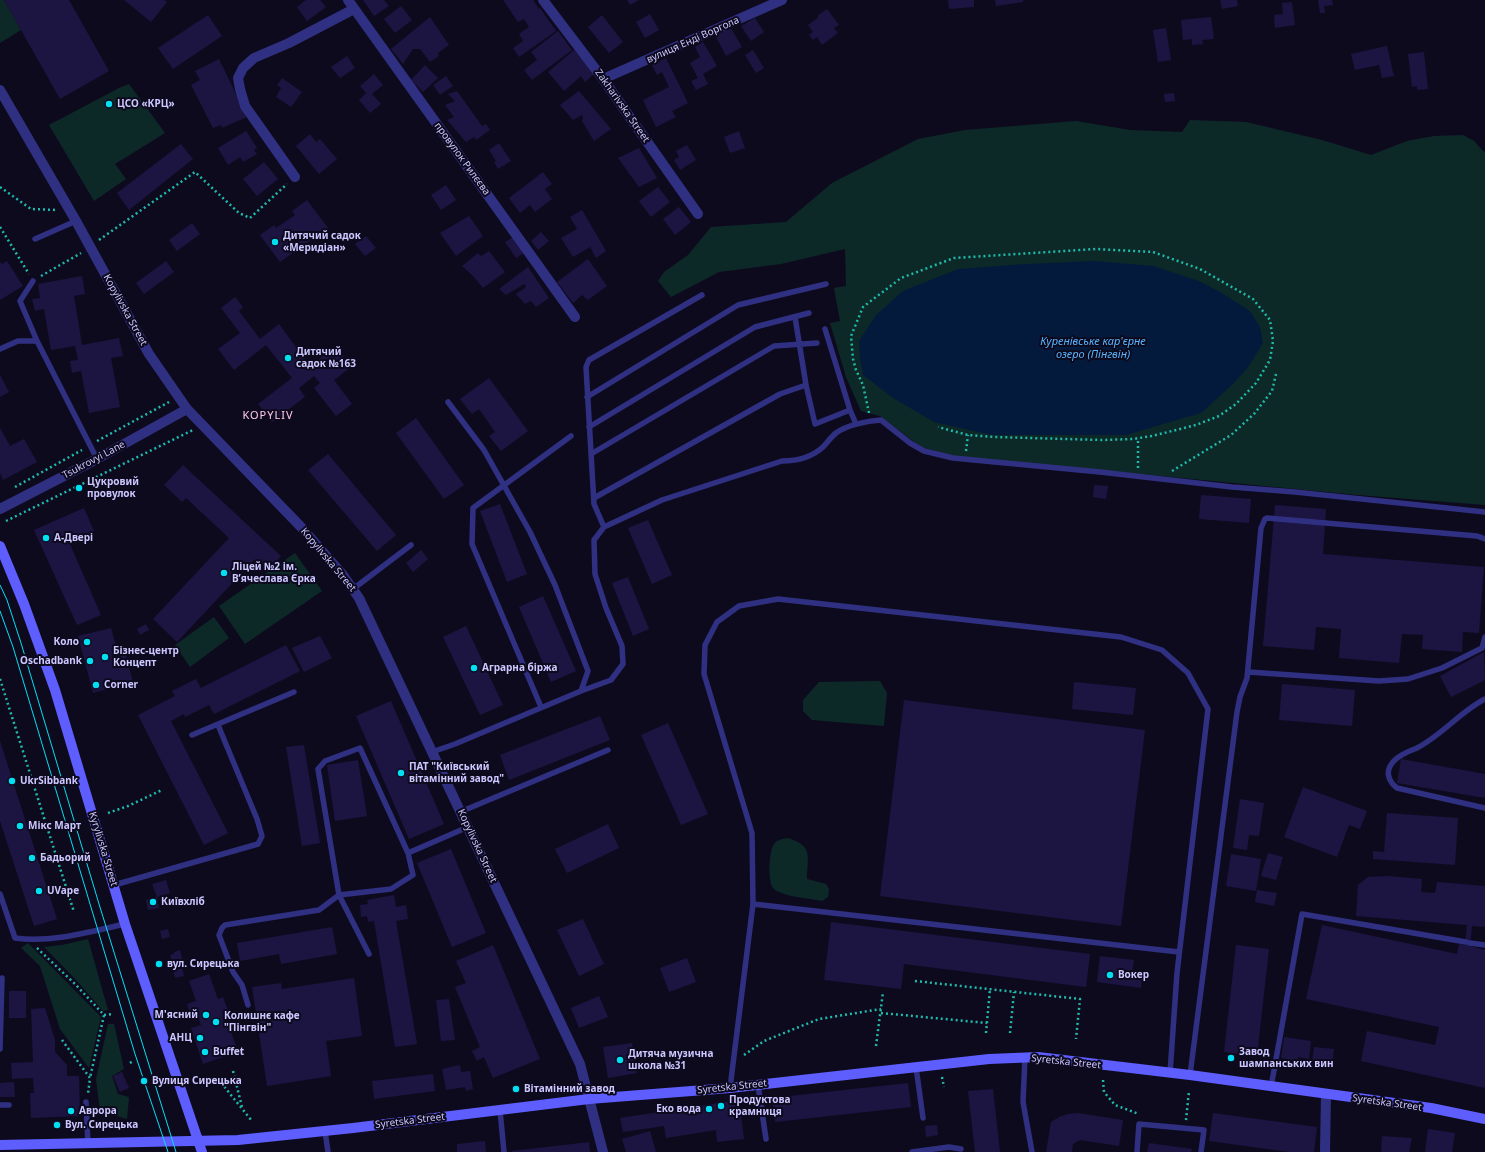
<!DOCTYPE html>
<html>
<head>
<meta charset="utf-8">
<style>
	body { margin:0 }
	canvas { display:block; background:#0d0a1e }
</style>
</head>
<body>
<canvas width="1485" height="1152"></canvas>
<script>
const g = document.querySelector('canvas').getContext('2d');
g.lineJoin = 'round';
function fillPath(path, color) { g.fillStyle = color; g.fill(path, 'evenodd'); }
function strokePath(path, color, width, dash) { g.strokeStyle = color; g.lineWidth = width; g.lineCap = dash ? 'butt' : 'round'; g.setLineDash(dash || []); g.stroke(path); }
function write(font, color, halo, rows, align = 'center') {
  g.font = font + ' "Noto Sans",sans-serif'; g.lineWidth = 4; g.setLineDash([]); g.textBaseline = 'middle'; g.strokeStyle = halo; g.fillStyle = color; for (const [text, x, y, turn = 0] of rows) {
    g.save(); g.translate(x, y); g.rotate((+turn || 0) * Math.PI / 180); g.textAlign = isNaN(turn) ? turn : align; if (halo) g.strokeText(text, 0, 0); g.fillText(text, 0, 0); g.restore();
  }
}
const green = new Path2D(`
	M0,0H4L21,30L0,43Z
	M129,84L165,133L115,164L126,179L94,201L49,125L119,88Z
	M1190,120L1246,122L1322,140L1371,155L1407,141L1434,136L1463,135L1474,141L1483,151L1485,152V505L1358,495L954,456L921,447L880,416L861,411L846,377L830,323L840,321L834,288L846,286L845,249L781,264L719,272L671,297L658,281L664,272L688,255L711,227L786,222L832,183L918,139L965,130L1076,121L1130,130L1182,132Z
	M295,553L322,591L245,644L219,606Z
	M214,617L229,638L190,667L175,645Z
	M880,681L887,693L884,726L812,720L803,711V700L819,682Z
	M788,838C814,846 807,857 807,879L826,884L829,889L828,897L822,901C809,898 784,897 774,889C767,883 769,850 774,844C778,839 783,839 788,838Z
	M88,939L108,1010L103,1011L77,981L44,947L62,945Z
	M28,943L101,1017L89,1068L60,1029L40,966L21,948Z
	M108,1024H114L124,1069L112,1076L118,1094L129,1097L127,1119L100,1111L96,1079Z`);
const water = new Path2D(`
	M1094,261L1153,266L1199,281L1222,293L1250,311L1260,327L1263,343L1249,366L1233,384L1201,413L1126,435H992L934,422L893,398L863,375L860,358L859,341L876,315L903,291L958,269L1026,264Z`);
const building = new Path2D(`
	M4,0H69L109,71L60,99Z
	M124,0H164L167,2L151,22Z
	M306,0H320L326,7L307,21L297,7Z
	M363,0H384L389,6L374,16Z
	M503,0H533L539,9L540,8L556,31L519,57L513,48L523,41L519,34L529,27L524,19L518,22Z
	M627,0H639L630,5Z
	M948,0H974V7L949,9Z
	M995,0H1023V2L996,6Z
	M1220,0H1237L1238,6L1222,9Z
	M1318,0H1332L1333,5L1324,6L1325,13H1320Z
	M1292,2L1295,25L1275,28L1274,15L1283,14L1282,3Z
	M401,6L412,20L395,33L384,19Z
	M827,9L839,25L834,28L838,33L822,45L817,37L813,40L809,35L813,32L808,25L819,17L817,16Z
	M650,14L659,30L645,38L636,22Z
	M208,15L222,36L173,69L158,48Z
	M602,15L623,42L609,53L588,27Z
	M430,17L449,45L438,53L439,56L430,62L420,49H413L403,64L391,49Z
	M1211,17L1214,39L1202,40L1203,44L1192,45V39L1183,40L1181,20Z
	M755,18L764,32L751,41L741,26Z
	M729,25L742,47L726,56L714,33Z
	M1166,28L1171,60L1158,62L1153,30Z
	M558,31L572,50L532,80L524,70L537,60L531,52Z
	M703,42L717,66L703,74L708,84L696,90L691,81L698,78L690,63L700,57L695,47Z
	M1387,46L1394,76L1382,78L1379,65L1355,70L1351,54Z
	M574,50L595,73L585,82L581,76L564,91L548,72Z
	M753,50L764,68L756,73L745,55Z
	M1424,52L1428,89L1417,90V86L1412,87L1408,54Z
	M347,56L355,68L340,78L331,67Z
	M666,58L688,103L672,111L676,117L656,127L643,100L669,87L662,72L657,75L652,65Z
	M219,59L247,117L222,128L221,125L213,128L191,85L200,80L195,71Z
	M425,65L438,78L423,92L411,80Z
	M374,74L383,85L372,94L381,104L370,113L359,100L366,93L360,86Z
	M446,76L453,86L440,95L433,85Z
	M282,78L302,92L291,107L276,97L281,88L277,85Z
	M457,91L482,126L486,124L490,130L476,140L474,137L466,142L447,120L454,117L445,105L455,101L448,94Z
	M579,91L611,129L594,141L582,121L583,118L582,115L573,120L560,105Z
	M1174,93L1175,101L1165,102L1164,94Z
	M246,131L257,148L254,150L257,154L243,162L240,157L228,165L218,148Z
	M739,131L745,148L730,153L724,137Z
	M310,134L316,142L320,139L337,159L319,174L296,146Z
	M499,143L511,161L498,169L494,162L496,161L489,150Z
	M181,144L193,159L129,210L117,193Z
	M687,145L696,160L680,170L674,160L679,157L676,151Z
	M639,148L657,178L639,187L618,158Z
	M264,162L278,179L257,196L243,179Z
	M543,172L552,184L545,189L552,199L535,212L530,205L520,213L509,198Z
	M446,185L456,200L441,210L431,195Z
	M658,187L670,202L651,217L639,201Z
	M307,200L328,228L280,262L260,235L274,225L276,228L295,215L292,211Z
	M679,207L691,222L675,235L663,219Z
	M582,210L606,251L596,258L590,247L573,257L561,238L577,229L570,217Z
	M469,216L483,236L456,256L440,233Z
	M192,223L200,234L177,251L169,240Z
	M541,232L549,241L538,250L531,241Z
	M366,236L376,248L365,256L355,244Z
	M513,237L524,253L516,258L505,242Z
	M489,251L505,272L483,288L473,276L462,266L478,253L481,256Z
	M588,259L607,286L588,300L582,295L573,303L557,282Z
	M7,261L23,286L0,300V262L2,264Z
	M166,261L174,272L144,294L136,283Z
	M528,267L549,298L536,307L531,301L525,304L516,294L526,287L524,284L506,295L499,289Z
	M82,276L85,294L74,296L82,345L119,338L123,356L111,358L120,407L89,413L81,371L72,373L70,361L78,360L75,346L51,350L44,309L35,311L32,299L40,298L38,284Z
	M235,297L243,307L239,311L260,339L279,324L310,366L336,346L351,367L334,380L352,404L336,416L314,388L320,383L314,376L299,388L305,397L272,422L258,404L292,378L266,345L234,370L218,349L240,333L221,308Z
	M0,375L9,392L0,397Z
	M489,378L528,431L501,451L489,436L495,432L479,409L472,414L460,399Z
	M416,418L464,485L444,499L396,433Z
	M0,428L10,446L24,439L37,462L3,480L0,473Z
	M328,454L396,535L377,551L308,470Z
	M183,465L281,556L267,572L254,560L177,642L153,619L229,538L186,498L182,502L164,485Z
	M1094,485L1108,486L1106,499L1093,497Z
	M1201,495L1251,499L1249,523L1199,519Z
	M500,504L527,574L507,582L480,511Z
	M1275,505L1326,509L1323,554L1484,567L1479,633L1463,632L1462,652L1422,649L1423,635L1402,634L1399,663L1339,658L1341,629L1316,627L1314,650L1263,646Z
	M84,508L94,531L69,542L101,615L77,625L34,530Z
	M648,520L672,575L652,584L628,528Z
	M421,550L428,559L413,572L406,563Z
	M628,577L649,629L633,636L612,583Z
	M543,596L576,671L551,682L519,607Z
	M146,624L149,630L140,635L137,629Z
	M466,626L503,705L480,715L443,637Z
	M111,628L118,654L125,652L133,682L93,693L78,636Z
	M320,636L332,658L304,672L292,648Z
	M286,645L300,671L214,714L209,705L185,717L184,714L171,721L228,833L204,845L138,715L175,696L172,691L196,679L201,688Z
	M1484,652L1485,680L1451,697L1440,676Z
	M1074,682L1136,688L1133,715L1072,709Z
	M1282,684L1355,690L1352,726L1279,720Z
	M904,700L1145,730L1121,926L880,896Z
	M391,701L444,824L409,839L356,716Z
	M600,716L610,740L509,780L500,755Z
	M668,723L708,814L681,825L641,735Z
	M0,741L57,919L34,926L0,821Z
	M304,745L320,843L302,846L286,747Z
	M1401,759L1485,774V798L1397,783Z
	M358,760L367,816L335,821L327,765Z
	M1303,787L1367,811L1360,829L1349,825L1337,857L1284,837Z
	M1240,799L1264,803L1259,836L1249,835L1247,850L1233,848Z
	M1387,813L1458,818L1455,865L1373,859V851L1384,852Z
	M608,824L619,848L567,873L555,849Z
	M451,849L486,933L452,947L417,863Z
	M1268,853L1283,857L1276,880L1261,876Z
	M1231,854L1261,859L1256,891L1226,886Z
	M1388,876L1422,879L1421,892L1435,893L1437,882L1485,886V927L1472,926L1470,946L1485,950V1088L1361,1061L1367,1031L1435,1045L1439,1027L1306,999L1322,925L1457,954L1459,944L1465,945L1467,925L1356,916L1358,885L1368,877Z
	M166,880L170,893L157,897L152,884Z
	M1257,890L1277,893L1274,906L1255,902Z
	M394,895L396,907L406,905L408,919L396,921L417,1044L395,1047L374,921L368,922L367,916L361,917L360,905L368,904L367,900Z
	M157,897L159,908L148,910L146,900Z
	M583,919L604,964L579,976L557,930Z
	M831,922L1090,954L1086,987L904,964L901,989L824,980Z
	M332,927L337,954L281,964L279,954L240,961L237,943Z
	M168,929L170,937L162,939L160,931Z
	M493,945L540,1059L493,1078L484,1057L477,1061L472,1051L480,1047L455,987L466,983L456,961Z
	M1236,945L1269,949L1257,1056L1224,1052Z
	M180,950L183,961L173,964L170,955L174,954V952Z
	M1100,956L1134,960L1132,974L1142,975L1141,988L1097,982Z
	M687,958L696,982L669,992L660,968Z
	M182,967L184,976L175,978L173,970Z
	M209,974L218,999L223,997L230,1016L226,1017L238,1052L203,1064L191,1028L201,1025L196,1011L190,1013L187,1004L196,1001L189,981Z
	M354,978L362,1036L326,1041L331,1076L267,1086L252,987L281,983L282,989Z
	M9,991H26V1018H9Z
	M599,996L608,1017L579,1028L571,1008Z
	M449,999L455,1040L441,1041L436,1000Z
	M45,1008L55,1040V1052L67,1065V1076H79L80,1116L31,1118L30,1093H34L33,1078L12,1079L11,1063L33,1062L31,1009Z
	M1284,1037L1311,1041L1309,1059L1298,1057V1061L1281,1058Z
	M632,1043L637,1073L608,1078L603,1047Z
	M1314,1047L1334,1049L1332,1064L1312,1062Z
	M460,1065L461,1072L470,1071L473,1089L466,1091L465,1087L446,1090L442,1069Z
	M122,1072L129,1088L120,1092L113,1076Z
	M433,1074L435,1091L374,1099L372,1081Z
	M14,1082L15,1097H0V1083Z
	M908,1083L911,1107L775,1122L772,1098Z
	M993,1089L1000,1152H975L968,1091Z
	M739,1100L744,1139L717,1142L716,1130L666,1138L664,1126L623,1132L620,1118Z
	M1078,1113L1123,1120L1119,1146L1080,1140L1073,1144L1072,1152H1046L1051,1122L1059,1117L1068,1114Z
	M1213,1113L1317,1127L1314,1152H1289L1209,1141Z
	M937,1125L938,1135L926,1137L925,1126Z
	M1428,1129L1455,1133L1452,1152H1425Z
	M650,1131L656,1152H626L622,1139Z
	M1382,1136L1412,1138L1409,1152H1381Z
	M485,1141L486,1152H457V1144Z
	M589,1142L590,1152H512V1151Z
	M1149,1143L1192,1149L1191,1152H1147Z`);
const path = new Path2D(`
	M0,187L31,209L57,210
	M0,227L29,274
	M99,240L195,172L239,213L250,218L287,184
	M41,276L81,253
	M869,413L863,385L856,370L853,359L851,336L863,307L901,278L954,258L1096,249L1153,252L1200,269L1253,299L1270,320L1273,341L1270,360L1256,383L1236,404L1219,416L1196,425L1152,436L1133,439L1102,440L995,437L968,435L938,427
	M97,441L169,402
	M966,451L968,435
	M1138,468V439
	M1172,471L1231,435L1254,414L1272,391L1276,374
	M15,487L82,450
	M6,521L193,430
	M0,679L74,912
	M108,813L128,806L162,790
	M37,948L75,984L104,1015L90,1078
	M915,981L1080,999L1076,1039
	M881,1013L987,1023
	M104,1015L113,1014
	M986,1033L990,989
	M1010,1033L1014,992
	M62,1040L90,1078L88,1094
	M876,1046L883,992
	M744,1055L764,1041L819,1019L881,1009
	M130,1063L133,1061
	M233,1071L242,1107
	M942,1077L944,1087
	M218,1079L252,1121
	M1103,1080L1104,1092L1115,1105L1139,1114
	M1186,1120L1189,1091`);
const service = new Path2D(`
	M35,239L76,221
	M33,281L20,301L37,341
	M795,317L806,385L815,424L850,410L825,329
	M0,349L18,341H37L97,459
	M587,397L738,305L826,284
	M448,402L484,450L530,532L555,585L588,671L581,691
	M850,410L856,424
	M589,427L755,327L809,313
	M591,454L774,346L817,343
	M594,498L780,394L806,385
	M604,527L594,504L586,367L589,360L702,295
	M353,589L411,545
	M1248,672L1379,681L1408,679L1442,668L1482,648L1485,637
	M1485,699C1460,712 1442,735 1417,748C1409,751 1398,755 1393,762C1385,771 1388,781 1397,788L1485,808
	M541,707L472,544L473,508L571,436
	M192,735L294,692
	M360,748L408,853L413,875L391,889L339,895L318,769L325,761Z
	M432,752L455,744L581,691L611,680L623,664L622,646L606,608L595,574L594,540L604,527L662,500L782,461C797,461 811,458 823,447C827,443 831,437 836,433C847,425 867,421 881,420L910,443L924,451L953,458L1100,472L1232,487L1295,492L1485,512
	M460,812L608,750
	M408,853L468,827
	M114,885L258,844L262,836L257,819L218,725
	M0,894L15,938C53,943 88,932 125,924
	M753,904L1179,952
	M1470,943L1485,945
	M248,1005L242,985L233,972L219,935L222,928L225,925L319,910L339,895L369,954
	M0,1049L2,978
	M1025,1057L1023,1102L1032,1152
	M916,1067L923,1118
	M1190,1075L1237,712L1240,697L1247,678L1261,528L1265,519L1267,518L1477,536L1485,539
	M758,1085L766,1139
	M1271,1087L1302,914L1466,942
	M730,1088L753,904L752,833L704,674L705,645L717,622L739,606L778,599L1121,637L1162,650L1188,673L1208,709L1177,973L1170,1073
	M86,1102L88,1144
	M0,1105H9
	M500,1110L504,1152
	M325,1131L328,1152
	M912,1152L949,1147L961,1149
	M1137,1152L1139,1124L1204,1130L1201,1152`);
const minor = new Path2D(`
	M348,0L575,317
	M543,0L603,79L698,214
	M603,79L782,0
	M0,90L76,221L149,354L187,409L301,527L343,575L359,598L580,1064L603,1152
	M295,177L245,106L240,89L238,78L243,68L254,58L289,43L354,9
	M0,509L97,459L187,409
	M1325,1152L1326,1094`);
const secondary = new Path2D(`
	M0,546L24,604L55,690L125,924L202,1152
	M0,1145L238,1140L353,1128L589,1099L730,1088L989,1059L1038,1057L1190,1075L1431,1108L1485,1119`);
const tram = new Path2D(`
	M0,585L7,600L21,643L99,904L176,1152
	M0,611L13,647L135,1054L168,1152`);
const markers = [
	[109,104,4,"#00e0f2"],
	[275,242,4,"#00e0f2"],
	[288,358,4,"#00e0f2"],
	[79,488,4,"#00e0f2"],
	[46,538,4,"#00e0f2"],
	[224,573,4,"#00e0f2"],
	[87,642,4,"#00e0f2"],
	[105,657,4,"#00e0f2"],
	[90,661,4,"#00e0f2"],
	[474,668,4,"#00e0f2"],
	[96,685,4,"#00e0f2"],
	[401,773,4,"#00e0f2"],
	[12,781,4,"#00e0f2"],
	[20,826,4,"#00e0f2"],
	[32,858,4,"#00e0f2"],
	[39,891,4,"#00e0f2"],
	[153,902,4,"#00e0f2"],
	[159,964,4,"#00e0f2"],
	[1110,975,4,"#00e0f2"],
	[206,1015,4,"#00e0f2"],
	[216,1022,4,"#00e0f2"],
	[200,1038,4,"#00e0f2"],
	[205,1052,4,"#00e0f2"],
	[1231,1058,4,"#00e0f2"],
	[620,1060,4,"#00e0f2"],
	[144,1081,4,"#00e0f2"],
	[516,1089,4,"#00e0f2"],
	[721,1106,4,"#00e0f2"],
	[709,1109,4,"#00e0f2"],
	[71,1111,4,"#00e0f2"],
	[57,1125,4,"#00e0f2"]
];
const streetNames = [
	["вулиця Енді Воргола",693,40,-24],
	["Zakharivska Street",622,106,55],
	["провулок Рилєєва",462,159,54],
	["Kopylivska Street",125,310,61],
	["Tsukrovyi Lane",94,460,-28],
	["Kopylivska Street",328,560,50],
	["Kopylivska Street",477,846,65],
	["Kyrylivska Street",103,849,73],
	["Syretska Street",1066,1062,6],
	["Syretska Street",732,1087,-6],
	["Syretska Street",1387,1103,8],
	["Syretska Street",410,1121,-7]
];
const poiNames = [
	["ЦСО «КРЦ»",117,104],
	["Дитячий садок",283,236],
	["«Меридіан»",283,248],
	["Дитячий",296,352],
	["садок №163",296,364],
	["Цукровий",87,482],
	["провулок",87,494],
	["А-Двері",54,538],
	["Ліцей №2 ім.",232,567],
	["В’ячеслава Єрка",232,579],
	["Коло",79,642,"right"],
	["Бізнес-центр",113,651],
	["Концепт",113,663],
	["Oschadbank",82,661,"right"],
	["Аграрна біржа",482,668],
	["Corner",104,685],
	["ПАТ \"Київський",409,767],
	["вітамінний завод\"",409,779],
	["UkrSibbank",20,781],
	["Мікс Март",28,826],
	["Бадьорий",40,858],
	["UVape",47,891],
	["Київхліб",161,902],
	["вул. Сирецька",167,964],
	["Вокер",1118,975],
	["М'ясний",198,1015,"right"],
	["Колишнє кафе",224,1016],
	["\"Пінгвін\"",224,1028],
	["АНЦ",192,1038,"right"],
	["Buffet",213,1052],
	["Завод",1239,1052],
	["шампанських вин",1239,1064],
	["Дитяча музична",628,1054],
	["школа №31",628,1066],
	["Вулиця Сирецька",152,1081],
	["Вітамінний завод",524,1089],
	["Продуктова",729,1100],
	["крамниця",729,1112],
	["Еко вода",701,1109,"right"],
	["Аврора",79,1111],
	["Вул. Сирецька",65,1125]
];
const waterNames = [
	["Куренівське кар'єрне",1093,342],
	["озеро (Пінгвін)",1093,355]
];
const neighbourhoodNames = [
	["KOPYLIV",268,416]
];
fillPath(green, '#0c2927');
fillPath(water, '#041a3d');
fillPath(building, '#1c1441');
strokePath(path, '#20baac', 2.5, [2, 3]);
strokePath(service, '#303082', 5.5);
strokePath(minor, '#303082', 10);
strokePath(secondary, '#5e5eff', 10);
strokePath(tram, '#00e0f2', 1);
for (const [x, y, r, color] of markers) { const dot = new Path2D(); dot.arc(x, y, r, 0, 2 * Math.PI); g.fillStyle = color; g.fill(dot); strokePath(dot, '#0d0a1e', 1.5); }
write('10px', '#ccc7ff', '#0d0a1e', streetNames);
write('bold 10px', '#ccc7ff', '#0d0a1e', poiNames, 'left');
write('italic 11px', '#55b5ff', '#0d0a1e', waterNames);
g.letterSpacing = '1px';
write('11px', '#ffc9ed', '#0d0a1e', neighbourhoodNames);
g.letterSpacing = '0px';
</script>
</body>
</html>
